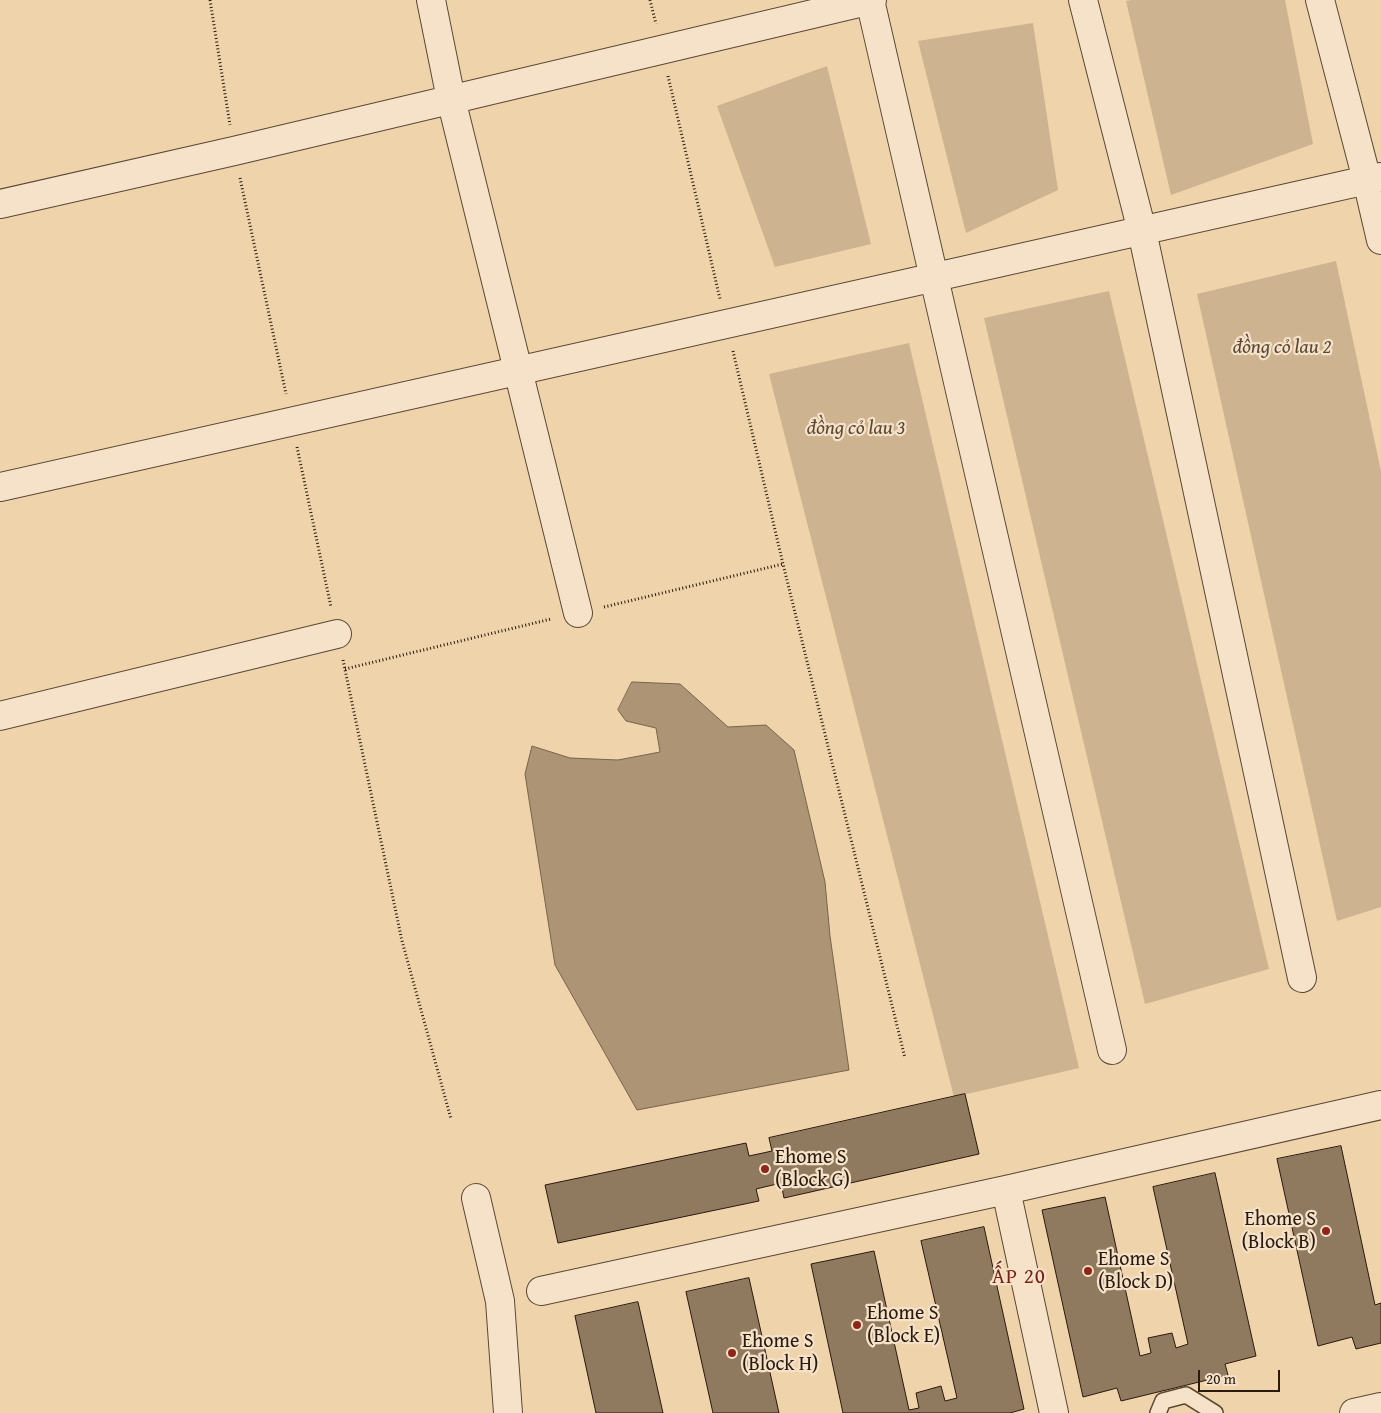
<!DOCTYPE html>
<html>
<head>
<meta charset="utf-8">
<style>
	body { margin:0 }
	#map { position:relative; width:1381px; height:1413px; overflow:hidden; background:#efd3aa; font-family:"Gentium Book Plus",serif }
	canvas { display:block }
	.scale { position:absolute; left:1198px; top:1370px; width:82px; height:22px; box-sizing:border-box; border:2px solid #29190e; border-top:0; padding-left:6px; font-size:15px; line-height:18px; white-space:nowrap; color:#29190e; -webkit-text-stroke:4px #f5e2c8; paint-order:stroke }
</style>
</head>
<body>
<div id="map">
<canvas width="1381" height="1413"></canvas>
<div class="scale">20 m</div>
</div>
<script>
const g = document.querySelector('canvas').getContext('2d');
g.lineJoin = 'round';
function fillPath(path, color) { g.fillStyle = color; g.fill(path, 'evenodd'); }
function strokePath(path, color, width, dash) { g.strokeStyle = color; g.lineWidth = width; g.lineCap = dash ? 'butt' : 'round'; g.setLineDash(dash || []); g.stroke(path); }
function write(font, color, halo, rows, align = 'center') {
  g.font = font + ' "Gentium Book Plus",serif'; g.lineWidth = 4.5; g.setLineDash([]); g.textBaseline = 'middle'; g.strokeStyle = halo; g.fillStyle = color; for (const [text, x, y, turn = 0] of rows) {
    g.save(); g.translate(x, y); g.rotate((+turn || 0) * Math.PI / 180); g.textAlign = isNaN(turn) ? turn : align; if (halo) g.strokeText(text, 0, 0); g.fillText(text, 0, 0); g.restore();
  }
}
const green = new Path2D(`
	M1132,0H1285L1313,144L1171,195L1126,1Z
	M1033,23L1058,190L966,233L918,41Z
	M827,66L871,244L775,267L717,106Z
	M1336,261L1381,471V907L1337,921L1197,294Z
	M1109,291L1269,969L1145,1004L984,318Z
	M909,343L1079,1068L954,1097L769,374Z`);
const water = new Path2D(`
	M632,682L680,684L728,727L766,725L794,750L825,882L830,936L849,1070L637,1110L555,965L525,774L532,746L570,758L618,760L660,752L656,728L626,721L618,710Z`);
const building = new Path2D(`
	M965,1094L979,1154L784,1198L781,1183L756,1189L759,1201L558,1243L545,1185L746,1143L749,1156L772,1151L769,1138Z
	M1341,1146L1375,1305L1381,1303V1343L1356,1349L1352,1337L1318,1346L1277,1159Z
	M1215,1173L1256,1356L1225,1364L1228,1375L1121,1401L1117,1388L1083,1397L1042,1210L1105,1197L1140,1356L1151,1353L1148,1338L1172,1333L1176,1348L1188,1344L1153,1187Z
	M984,1227L1024,1409L1010,1413H843L811,1264L874,1251L909,1410L919,1408L916,1393L941,1386L945,1401L957,1398L921,1241Z
	M749,1278L779,1413H713L686,1292Z
	M638,1302L663,1413H596L575,1316Z`);
const path = new Path2D(`
	M210,0L230,125
	M650,0L656,24
	M668,76L720,299
	M240,178L286,394
	M733,351L783,564L905,1058
	M297,447L331,607
	M604,607L783,564
	M343,660L402,941L451,1119
	M345,669L551,619`);
const lane = new Path2D(`
	M1158,1413L1163,1401L1186,1395L1215,1413`);
const street = new Path2D(`
	M431,0L451,99L578,613
	M870,0L1112,1050
	M1083,0L1142,231L1302,978
	M1320,0L1367,180L1381,240
	M0,204L234,151L872,0
	M0,487L1381,177
	M0,716L337,634
	M1006,1190L1054,1413
	M476,1198L500,1301L508,1413
	M541,1291L1006,1190L1381,1105
	M1354,1413L1381,1407`);
const markers = [
	[765,1169,5,"#8f2418"],
	[1326,1231,5,"#8f2418"],
	[1088,1271,5,"#8f2418"],
	[857,1325,5,"#8f2418"],
	[732,1353,5,"#8f2418"]
];
const parkNames = [
	["đồng cỏ lau 2",1282,348],
	["đồng cỏ lau 3",856,429]
];
const poiNames = [
	["Ehome S",775,1158],
	["(Block G)",775,1181],
	["Ehome S",1316,1220,"right"],
	["(Block B)",1316,1243,"right"],
	["Ehome S",1098,1260],
	["(Block D)",1098,1283],
	["Ehome S",867,1314],
	["(Block E)",867,1337],
	["Ehome S",742,1342],
	["(Block H)",742,1365]
];
const neighbourhoodNames = [
	["ẤP 20",1019,1278]
];
fillPath(green, '#cdb38f');
fillPath(water, '#ac9475');
strokePath(water, '#78634c', 1);
fillPath(building, '#907a5f');
strokePath(building, '#29190e', 1);
strokePath(lane, '#5a4835', 18);
strokePath(street, '#5a4835', 30);
strokePath(path, '#29190e', 3, [1, 2.5]);
strokePath(lane, '#f5e2c8', 15);
strokePath(street, '#f5e2c8', 28);
for (const [x, y, r, color] of markers) { const dot = new Path2D(); dot.arc(x, y, r, 0, 2 * Math.PI); g.fillStyle = color; g.fill(dot); strokePath(dot, '#f5e2c8', 2); }
write('italic 20px', '#5a4735', '#f5e2c8', parkNames);
write('20px', '#29190e', '#f5e2c8', poiNames, 'left');
g.letterSpacing = '1px';
write('21px', '#7a1f14', '#f5e2c8', neighbourhoodNames);
g.letterSpacing = '0px';
</script>
</body>
</html>
